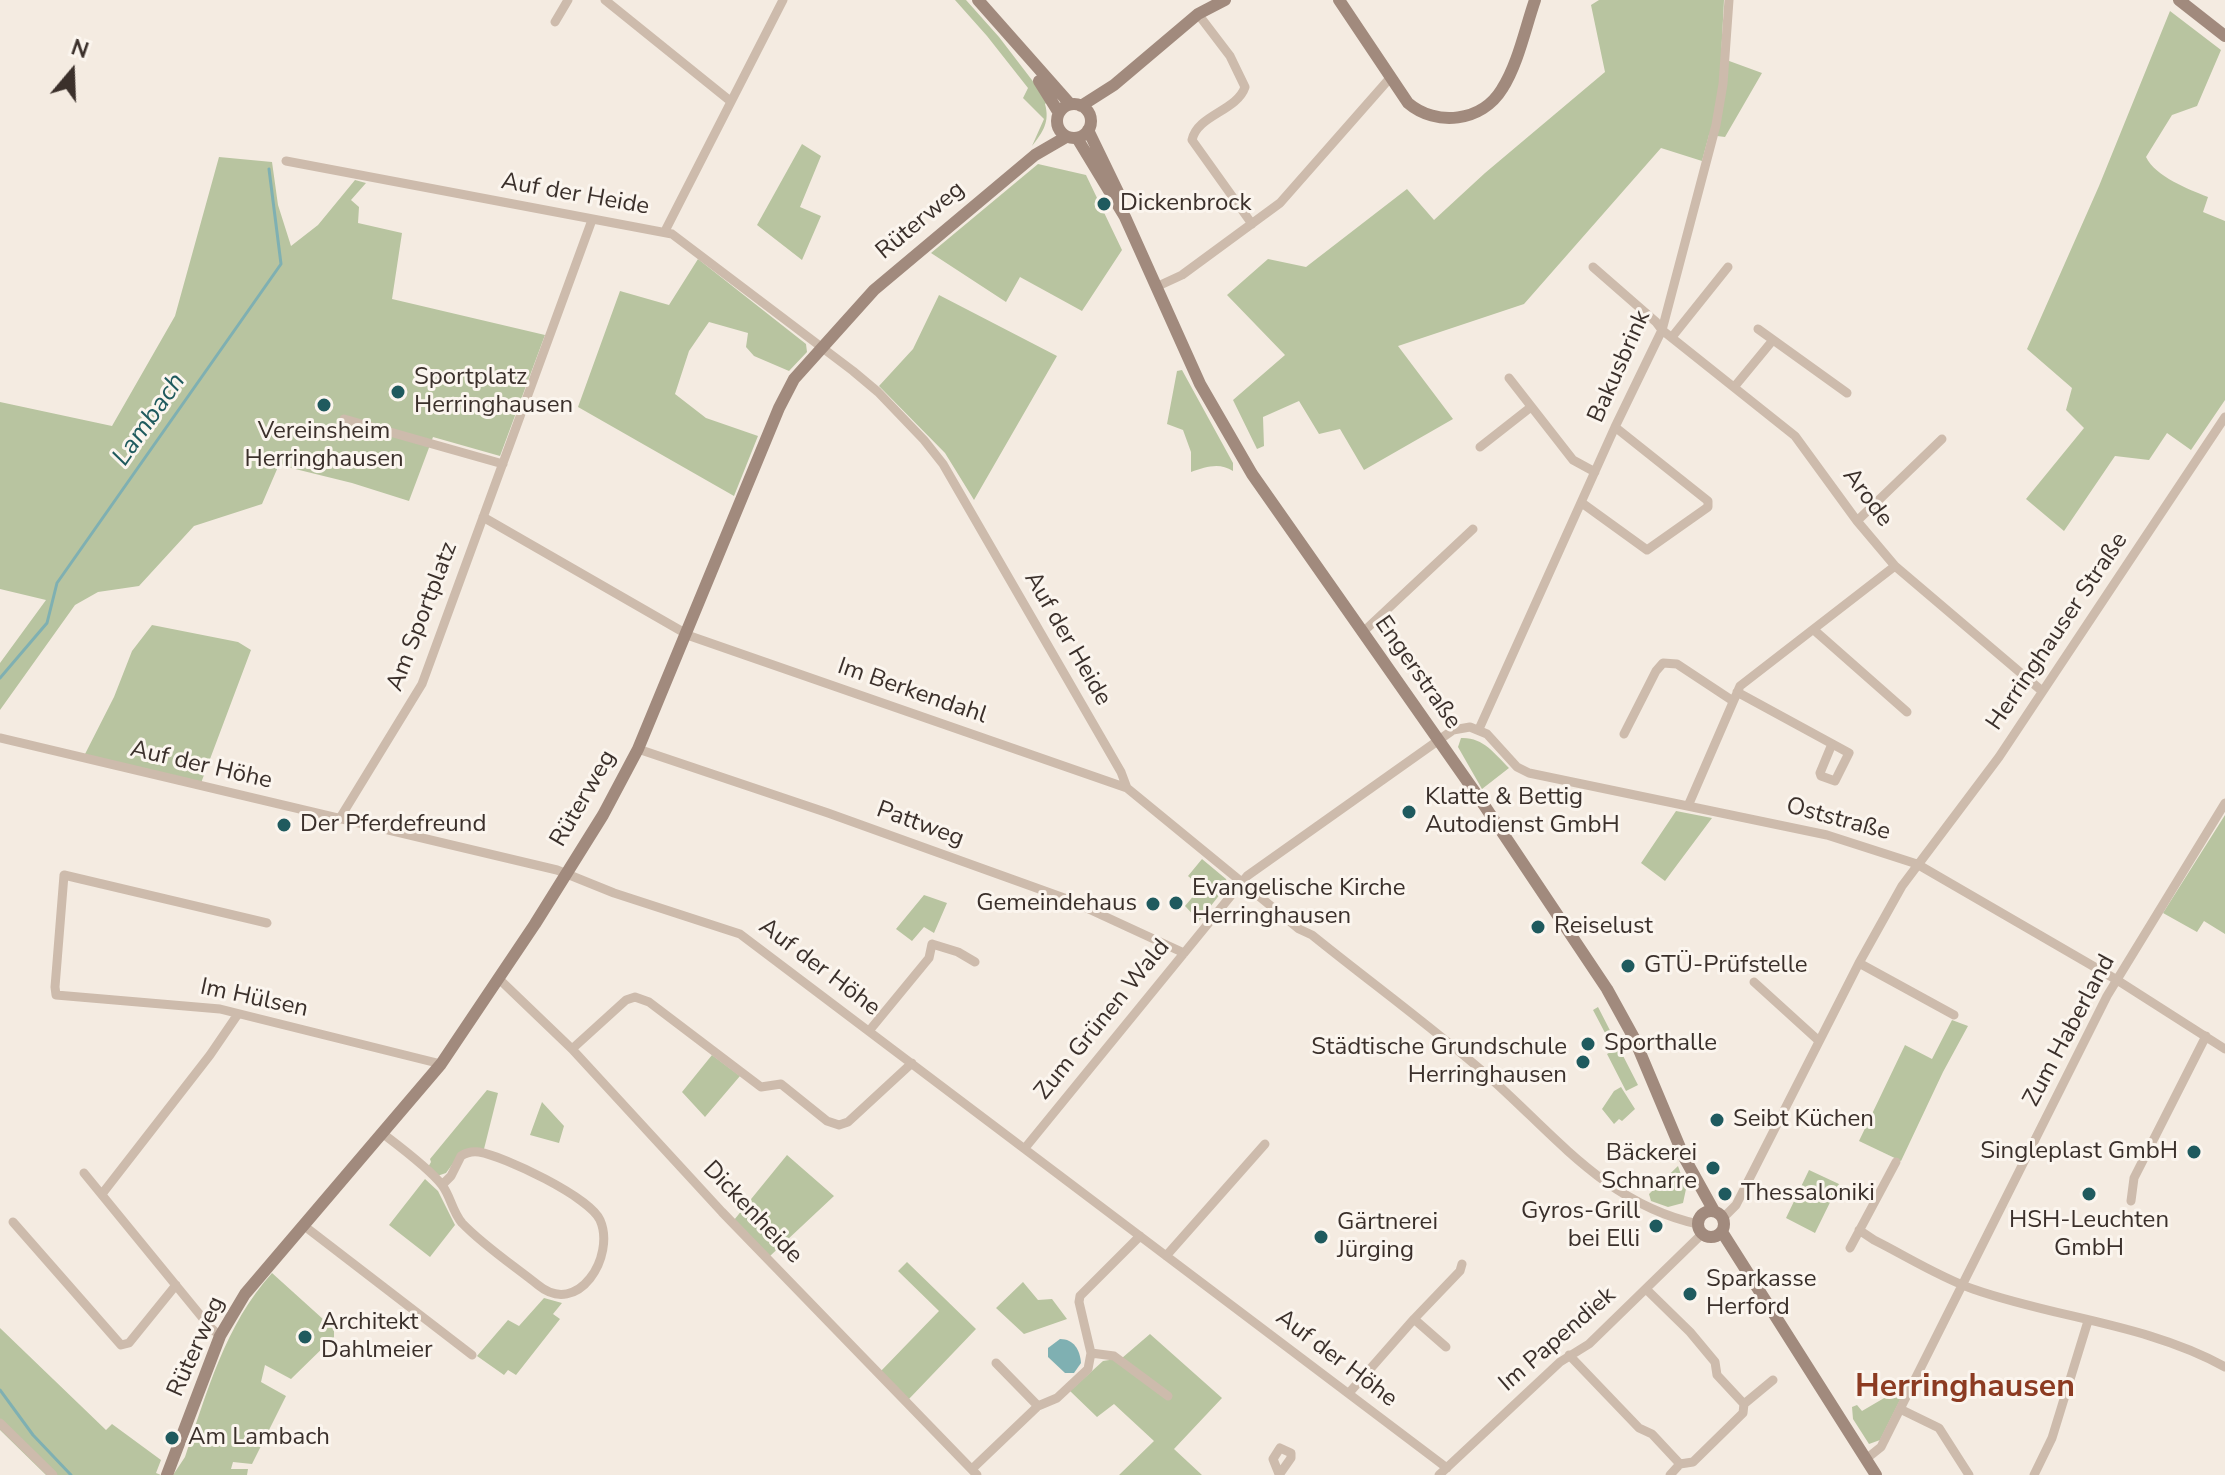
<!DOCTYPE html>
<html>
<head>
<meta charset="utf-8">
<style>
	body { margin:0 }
	#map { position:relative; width:2225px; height:1475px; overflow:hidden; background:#f4ebe1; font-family:"Nunito Sans",sans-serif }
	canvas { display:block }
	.north { position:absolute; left:32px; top:32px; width:80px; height:80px; -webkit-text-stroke:6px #fbf5ee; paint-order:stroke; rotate:19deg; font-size:22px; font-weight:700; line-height:32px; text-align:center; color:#3b302b }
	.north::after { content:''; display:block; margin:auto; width:28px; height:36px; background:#3b302b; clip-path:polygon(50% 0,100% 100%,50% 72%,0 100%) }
</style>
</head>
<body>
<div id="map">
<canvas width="2225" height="1475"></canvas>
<div class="north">N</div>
</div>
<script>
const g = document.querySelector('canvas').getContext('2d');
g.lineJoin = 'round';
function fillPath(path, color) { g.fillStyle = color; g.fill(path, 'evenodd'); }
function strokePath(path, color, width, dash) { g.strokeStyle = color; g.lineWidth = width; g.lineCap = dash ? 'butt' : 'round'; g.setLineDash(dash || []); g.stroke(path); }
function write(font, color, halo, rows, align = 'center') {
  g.font = font + ' "Nunito Sans",sans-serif'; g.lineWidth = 6; g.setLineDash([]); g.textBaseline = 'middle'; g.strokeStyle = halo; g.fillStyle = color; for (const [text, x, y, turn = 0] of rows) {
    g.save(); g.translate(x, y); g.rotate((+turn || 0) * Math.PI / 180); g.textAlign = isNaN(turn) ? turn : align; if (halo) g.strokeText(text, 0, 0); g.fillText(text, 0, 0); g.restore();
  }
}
const green = new Path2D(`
	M955,0H966L999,37L1048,101L1045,104C1050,122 1043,132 1032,146L1044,119L1023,98L1028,88L987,36Z
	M1599,0H1724L1721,58L1762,73L1725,137L1709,135L1702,161L1661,148L1524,304L1398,346L1453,419L1364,470L1340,429L1319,434L1299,401L1263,417L1264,446L1257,449L1233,400L1285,355L1227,295L1268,259L1306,267L1407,189L1434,220L1485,173L1605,72L1591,5Z
	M2170,11L2221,50L2197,106L2172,115L2146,157C2156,177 2188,189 2208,197L2203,212L2225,221V400L2191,450L2167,433L2149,460L2115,456L2064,531L2026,499L2084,428L2066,410L2072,388L2027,349L2099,186Z
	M802,144L821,156L800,207L821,216L802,260L757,225Z
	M219,157L272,162L278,205L291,246L318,225L355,180L366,183L351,200L359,207L358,223L402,233L392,299L545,335L500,456L433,437L409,501L352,483L283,466L281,460L262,504L194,526L139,586L98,592L75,605L0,710V663L46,600L0,589V402L112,426L175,316Z
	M1038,164L1086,175L1122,250L1082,311L1020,277L1006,302L931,253Z
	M698,259L806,344L807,352L789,371L754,356L746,347L748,333L709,322L689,351L675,394L706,418L758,436L734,496L578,407L620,291L669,305Z
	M939,295L1057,356L974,500L945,453L879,386L913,349Z
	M1182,370L1233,463V471C1219,462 1206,467 1191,472V452L1183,430L1167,424L1177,371Z
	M152,625L238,642L251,650L201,783L84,756L114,697L132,651Z
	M1461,738C1483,737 1494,753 1509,768L1482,789L1458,747Z
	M1676,811L1712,818L1665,881L1641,863Z
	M2225,815V934L2204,921L2197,932L2163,913Z
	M1202,859L1226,879L1228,884L1199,921L1185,906L1201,887L1188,876Z
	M924,895L947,903L934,933L924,927L912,941L896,929Z
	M1598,1007L1638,1085L1626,1091L1607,1054L1614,1050L1593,1010Z
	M1952,1020L1968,1026L1943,1072L1901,1161L1859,1141L1905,1045L1932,1059Z
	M712,1055L740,1076L705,1117L682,1092Z
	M1621,1087L1635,1109L1622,1121L1619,1119L1614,1124L1602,1109L1614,1091Z
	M487,1090L498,1093L484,1149C453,1152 463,1152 446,1173L437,1176L427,1169L431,1162L430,1159Z
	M542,1102L564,1126L559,1143L530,1135Z
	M787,1155L834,1196L770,1256L734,1220Z
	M1678,1166L1686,1189L1683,1203L1668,1207L1651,1201L1649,1194Z
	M1809,1170L1839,1184L1815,1233L1786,1218Z
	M425,1179L438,1191L455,1225L430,1257L389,1225Z
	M907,1262L976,1329L908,1400L880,1372L939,1311L898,1271Z
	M272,1273L334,1329V1337L291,1379L265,1365L261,1382L286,1396L252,1464L233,1462L231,1469H248L247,1475H173L185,1457C207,1392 225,1325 272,1273Z
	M1023,1282L1038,1300L1052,1299L1067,1319L1024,1334L996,1308Z
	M544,1298L562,1303L553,1314L560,1319L516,1375L508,1370L504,1375L477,1356L508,1320L519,1326Z
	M0,1328L106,1430L112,1424L161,1460L156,1473L161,1475H46L0,1430Z
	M1150,1334L1222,1398L1174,1449L1202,1475H1119L1154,1441L1114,1404L1097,1417L1070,1391L1103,1361L1122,1358Z
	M1908,1384L1880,1440L1869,1444L1853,1419L1852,1407L1857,1405L1862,1411Z`);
const water = new Path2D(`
	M1060,1339C1074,1339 1080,1350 1081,1363L1074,1373H1065L1048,1357V1348Z`);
const stream = new Path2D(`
	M0,678L47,623L57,583L281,264L269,169
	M0,1390L33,1435L71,1475`);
const street = new Path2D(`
	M605,0L729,100
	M1198,14L1230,56L1245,87C1237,111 1197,115 1192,140L1252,224
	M555,22L568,0
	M286,161L672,234L853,371L878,392L924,440L943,464L1121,772L1127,788L1299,929L1312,935C1370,982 1431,1026 1488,1076C1555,1135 1606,1204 1698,1224
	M665,231L783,0
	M1593,267L1656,322L1662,330L1795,436L1857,521L1895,566L2042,691
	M1156,287L1182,275L1280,203L1390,78
	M1758,329L1847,393
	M1672,337L1728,267
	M1509,378L1573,460L1595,472
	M1735,386L1773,340
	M344,419L503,464
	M1480,447L1531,407
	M1582,503L1647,550L1708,507V501L1615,427
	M483,517L690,636L1127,788
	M1857,521L1942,439
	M1814,630L1907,712
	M1362,633L1473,529
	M1737,692L1849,753L1835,781L1821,776L1820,773L1832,744
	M1479,729L1615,427L1662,330L1716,125L1723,84L1729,0
	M1624,734L1656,671L1663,663L1677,664L1733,701
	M0,738L557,870L614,893L740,934L1447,1468
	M638,749L828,813L1067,899L1184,953
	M1688,806L1740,686L1895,566
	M340,818L422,684L592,220
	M267,923L64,875L55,987L56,995L220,1009L441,1064
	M1859,963L1954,1015
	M498,978L572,1049L722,1212L977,1475
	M1754,982L1819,1041
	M869,1031L929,958L932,944L958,952L975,962
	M572,1049L626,1000L635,997L649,1002L761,1087L781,1084L827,1121L839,1125L848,1122L912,1063
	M382,1133C399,1146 430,1169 442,1185C451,1197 452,1211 462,1223C484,1246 513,1265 538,1285C578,1318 616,1256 600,1220C590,1197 504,1156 479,1152C472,1151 467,1152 461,1156L451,1176L442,1185
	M1025,1148L1247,876L1453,730L1470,727L1487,734L1517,767L1529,773L1827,835L1917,864L2117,980L2225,1049
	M84,1173L210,1327L220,1336
	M102,1194L210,1055L238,1014
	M2131,1201L2134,1178L2206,1036
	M1723,1218L1736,1205L1859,963L1902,886L1999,757L2225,417
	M13,1222L121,1345L129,1343L176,1285
	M303,1225L472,1355
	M1859,1230L1874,1240C1906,1256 1939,1277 1973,1289C2055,1318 2148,1324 2225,1367
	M1850,1248L1896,1162
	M1166,1256L1265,1144
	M1414,1319L1446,1347
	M1091,1353L1114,1356L1168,1396
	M1569,1355L1639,1428L1652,1434L1680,1464L1693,1462L1743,1413L1744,1404L1717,1375L1715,1362L1690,1332L1646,1289
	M996,1363L1038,1406
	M1349,1393L1414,1319L1460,1271L1462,1264
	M1744,1404L1773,1380
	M1900,1409L1939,1428L1969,1475
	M0,1423L53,1475
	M1866,1459L1881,1447L2107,996L2225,803
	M972,1469L1038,1406L1057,1398L1088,1369L1091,1353L1079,1302L1080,1296L1140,1236
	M1279,1475L1291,1458V1453L1280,1448L1273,1459L1279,1474
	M1439,1475L1560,1362L1589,1344L1702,1234
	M1670,1475L1680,1464
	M2034,1475L2052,1438L2088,1321`);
const secondary = new Path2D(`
	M978,0L1070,104
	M1339,0L1408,103C1436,127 1482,122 1502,89C1518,64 1525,29 1535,0
	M2179,0L2225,36
	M1039,81L1059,113
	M1057 121a17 17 0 1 1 34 0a17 17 0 1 1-34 0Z
	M1081,106L1114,85L1198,14L1225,0
	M1088,130L1118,192
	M1077,138L1125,217L1200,384L1252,474L1484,805L1607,989L1634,1038L1684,1157L1714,1211
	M1698 1224a13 13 0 1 1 26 0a13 13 0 1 1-26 0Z
	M1722,1232L1876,1475
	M167,1475L220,1336L245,1294L441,1064L535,924L603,815L638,749L779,408L794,379L874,290L1035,155L1066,137`);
const markers = [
	[1104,204,8,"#1f5a5e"],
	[398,392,8,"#1f5a5e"],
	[324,405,8,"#1f5a5e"],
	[1409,812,8,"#1f5a5e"],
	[284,825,8,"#1f5a5e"],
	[1176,903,8,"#1f5a5e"],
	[1153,904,8,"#1f5a5e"],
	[1538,927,8,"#1f5a5e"],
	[1628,966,8,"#1f5a5e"],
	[1588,1044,8,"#1f5a5e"],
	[1583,1062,8,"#1f5a5e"],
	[1717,1120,8,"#1f5a5e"],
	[2194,1152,8,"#1f5a5e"],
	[1713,1168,8,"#1f5a5e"],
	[1725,1194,8,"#1f5a5e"],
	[2089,1194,8,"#1f5a5e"],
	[1656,1226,8,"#1f5a5e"],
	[1321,1237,8,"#1f5a5e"],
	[1690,1294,8,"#1f5a5e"],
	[305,1337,8,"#1f5a5e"],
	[172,1438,8,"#1f5a5e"]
];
const streetNames = [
	["Auf der Heide",575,195,10],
	["Rüterweg",921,221,-40],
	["Bakusbrink",1620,367,-66],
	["Arode",1867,498,53],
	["Am Sportplatz",423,617,-69],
	["Herringhauser Straße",2058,632,-56],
	["Auf der Heide",1067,639,60],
	["Engerstraße",1417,673,55],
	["Im Berkendahl",912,692,19],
	["Auf der Höhe",201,766,13],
	["Rüterweg",584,799,-60],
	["Oststraße",1838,820,15],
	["Pattweg",920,825,20],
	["Auf der Höhe",819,968,37],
	["Im Hülsen",254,999,12],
	["Zum Grünen Wald",1103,1020,-51],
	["Zum Haberland",2070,1031,-62],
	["Dickenheide",752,1213,46],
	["Im Papendiek",1558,1340,-41],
	["Rüterweg",197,1347,-66],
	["Auf der Höhe",1336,1359,37]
];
const poiNames = [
	["Dickenbrock",1120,204],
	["Sportplatz",414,378],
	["Herringhausen",414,406],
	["Vereinsheim",324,432,"center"],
	["Herringhausen",324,460,"center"],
	["Klatte & Bettig",1425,798],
	["Autodienst GmbH",1425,826],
	["Der Pferdefreund",300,825],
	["Evangelische Kirche",1192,889],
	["Herringhausen",1192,917],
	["Gemeindehaus",1137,904,"right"],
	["Reiselust",1554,927],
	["GTÜ-Prüfstelle",1644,966],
	["Sporthalle",1604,1044],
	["Städtische Grundschule",1567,1048,"right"],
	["Herringhausen",1567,1076,"right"],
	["Seibt Küchen",1733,1120],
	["Singleplast GmbH",2178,1152,"right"],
	["Bäckerei",1697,1154,"right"],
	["Schnarre",1697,1182,"right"],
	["Thessaloniki",1741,1194],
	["Gyros-Grill",1640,1212,"right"],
	["bei Elli",1640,1240,"right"],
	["HSH-Leuchten",2089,1221,"center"],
	["GmbH",2089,1249,"center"],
	["Gärtnerei",1337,1223],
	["Jürging",1337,1251],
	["Sparkasse",1706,1280],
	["Herford",1706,1308],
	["Architekt",321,1323],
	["Dahlmeier",321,1351],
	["Am Lambach",188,1438]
];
const waterNames = [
	["Lambach",150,420,-55]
];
const districtNames = [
	["Herringhausen",1965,1388]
];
fillPath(green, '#b8c4a0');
fillPath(water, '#7fb0b2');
strokePath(stream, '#7fb0b2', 3);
strokePath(street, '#cdbbac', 9);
strokePath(secondary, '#a18a7d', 12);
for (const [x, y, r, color] of markers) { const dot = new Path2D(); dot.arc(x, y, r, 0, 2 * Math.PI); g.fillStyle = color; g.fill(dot); strokePath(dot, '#fbf5ee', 3); }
write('24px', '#3b302b', '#fbf5ee', streetNames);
write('24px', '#3b302b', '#fbf5ee', poiNames, 'left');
write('italic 26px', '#1f5a5e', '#fbf5ee', waterNames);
write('bold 32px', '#8c3b22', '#fbf5ee', districtNames);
</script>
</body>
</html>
